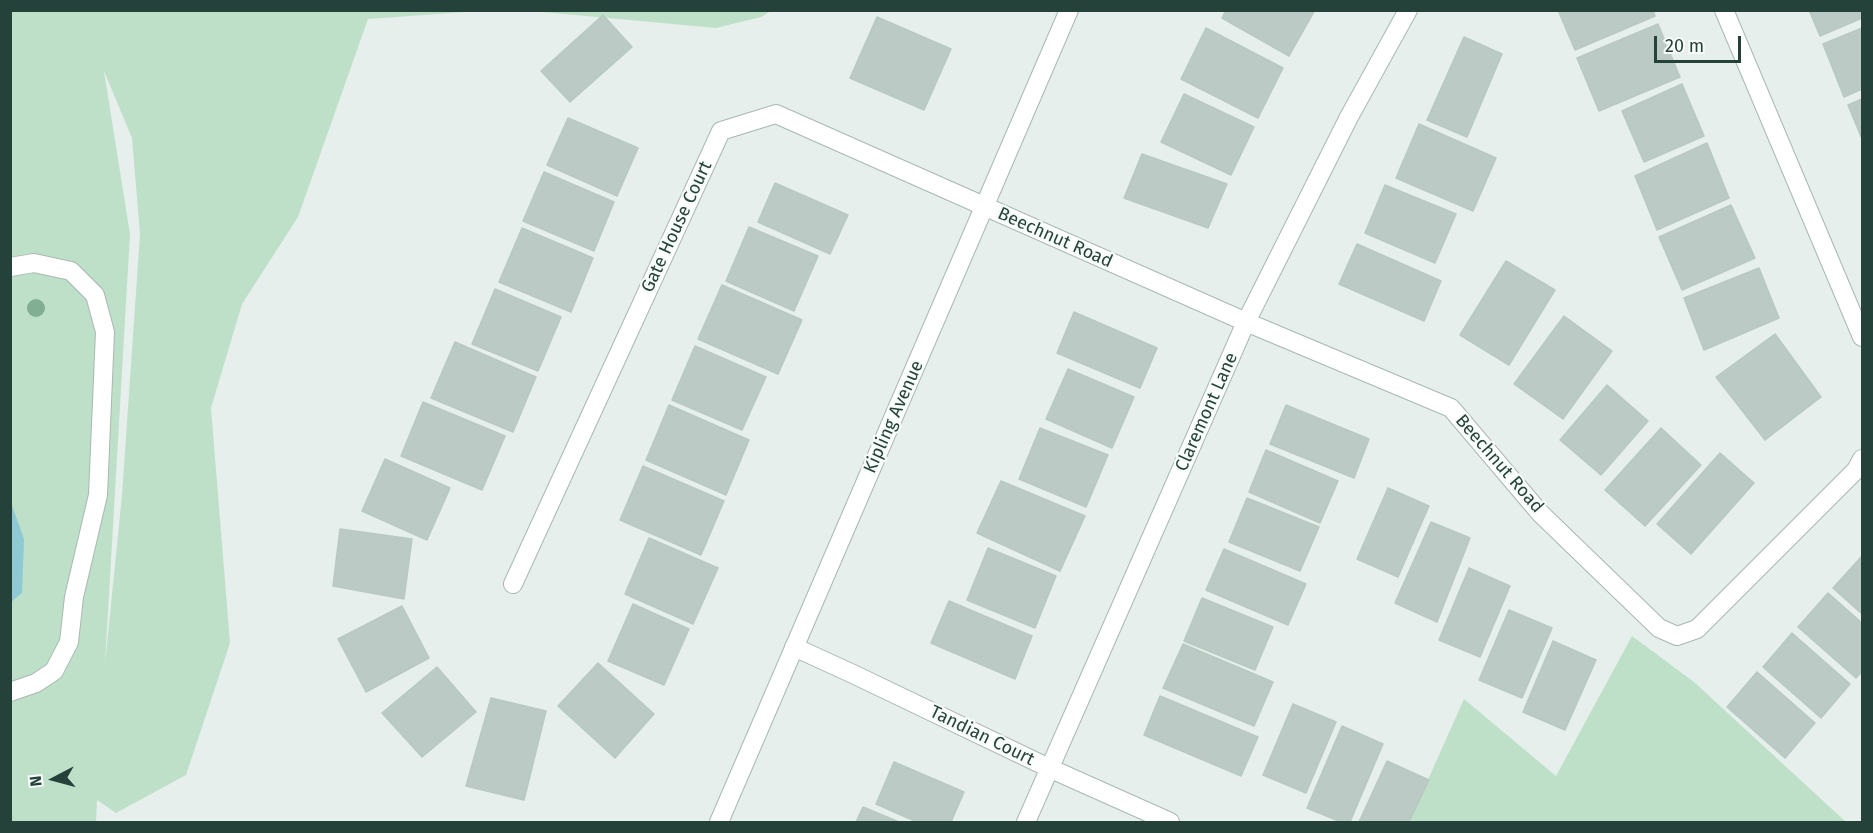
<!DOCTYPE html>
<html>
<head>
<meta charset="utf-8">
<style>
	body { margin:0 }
	#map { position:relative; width:1873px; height:833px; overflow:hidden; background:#e6efeb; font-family:"Fira Sans",sans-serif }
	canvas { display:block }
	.frame { position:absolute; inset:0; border:12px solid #24423a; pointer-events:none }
	.north { position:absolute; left:24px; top:749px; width:60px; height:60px; -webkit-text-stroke:4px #f7fbf9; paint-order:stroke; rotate:264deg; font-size:16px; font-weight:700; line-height:24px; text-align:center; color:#24423a }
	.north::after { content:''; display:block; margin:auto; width:21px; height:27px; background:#24423a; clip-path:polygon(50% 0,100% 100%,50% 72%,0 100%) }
	.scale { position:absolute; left:1654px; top:36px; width:87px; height:27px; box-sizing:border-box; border:3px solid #24423a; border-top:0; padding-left:8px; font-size:18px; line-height:21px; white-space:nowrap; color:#24423a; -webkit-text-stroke:4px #f7fbf9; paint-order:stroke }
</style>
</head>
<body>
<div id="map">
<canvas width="1873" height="833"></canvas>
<div class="frame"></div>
<div class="north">N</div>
<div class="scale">20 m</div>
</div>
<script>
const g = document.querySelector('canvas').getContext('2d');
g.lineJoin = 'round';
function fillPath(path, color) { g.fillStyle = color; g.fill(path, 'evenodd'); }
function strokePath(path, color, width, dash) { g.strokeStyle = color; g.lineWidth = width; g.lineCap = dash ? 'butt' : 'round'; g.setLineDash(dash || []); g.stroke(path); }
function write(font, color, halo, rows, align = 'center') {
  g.font = font + ' "Fira Sans",sans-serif'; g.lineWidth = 4.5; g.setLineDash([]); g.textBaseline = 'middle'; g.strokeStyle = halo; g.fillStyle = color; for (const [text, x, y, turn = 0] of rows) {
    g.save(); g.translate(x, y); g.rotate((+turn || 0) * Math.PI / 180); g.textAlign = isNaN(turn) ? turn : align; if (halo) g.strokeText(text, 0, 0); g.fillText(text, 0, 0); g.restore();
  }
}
const green = new Path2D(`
	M11,11H479L368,19L298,217L242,304L211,408L230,643L186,775L116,813L97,800L96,822H11ZM104,71L132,138L140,234L122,495L105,664L130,234Z
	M532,11H771L761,17L716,28Z
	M1632,636L1694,682L1846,822H1409L1464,699L1556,776Z`);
const water = new Path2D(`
	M10,500L24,539L22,593L11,602Z`);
const building = new Path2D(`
	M1226,10H1315L1289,56L1222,18Z
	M1558,10H1653L1655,16L1575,50Z
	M1809,10H1862V18L1820,36Z
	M603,15L632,47L570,102L541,71Z
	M877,17L951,49L924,110L850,78Z
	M1658,24L1680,77L1599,111L1577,58Z
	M1206,28L1283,68L1258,118L1181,79Z
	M1862,28V89L1844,97L1823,44Z
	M1464,37L1502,54L1467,137L1427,120Z
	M1682,84L1704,136L1644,162L1622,111Z
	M1184,94L1254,127L1231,175L1161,142Z
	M1862,99V139L1848,105Z
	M568,118L638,148L617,196L547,165Z
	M1419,124L1496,158L1473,211L1396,178Z
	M1707,143L1729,198L1657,230L1635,176Z
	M1142,154L1227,184L1208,228L1124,198Z
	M544,172L614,202L594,251L523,221Z
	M775,183L848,215L830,254L758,222Z
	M1385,185L1456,214L1435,263L1365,233Z
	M1731,205L1755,258L1682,290L1659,237Z
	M749,227L818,256L794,311L726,281Z
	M522,228L593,258L571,312L499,282Z
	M1357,244L1441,281L1424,321L1339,284Z
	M1506,261L1555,290L1509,365L1460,335Z
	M1759,268L1779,318L1704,350L1684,298Z
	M722,285L802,320L778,374L698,339Z
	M495,289L561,317L538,371L472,344Z
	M1074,312L1157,348L1140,388L1057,353Z
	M1564,316L1612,351L1563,419L1514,384Z
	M1775,334L1821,397L1765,440L1716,377Z
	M455,342L536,377L513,432L431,398Z
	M695,346L766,377L742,430L672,400Z
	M1068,369L1134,397L1112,448L1046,419Z
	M1607,385L1648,421L1601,475L1560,440Z
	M423,402L505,436L482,490L401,456Z
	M669,405L749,440L726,495L646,460Z
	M1286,405L1369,439L1354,478L1270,444Z
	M1040,428L1108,455L1086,507L1019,479Z
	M1661,428L1701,465L1645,526L1605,490Z
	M1266,450L1338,481L1320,523L1249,492Z
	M1720,453L1754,483L1691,554L1657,524Z
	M385,459L450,488L427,540L362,511Z
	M643,466L724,501L701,555L620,520Z
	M1001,481L1085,516L1060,571L977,533Z
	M1388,488L1429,506L1398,577L1357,559Z
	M1247,498L1319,527L1300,571L1229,542Z
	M1431,522L1470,538L1437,622L1395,603Z
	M340,529L412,539L404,599L333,586Z
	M649,538L718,568L693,624L625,594Z
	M988,548L1056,576L1035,628L967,600Z
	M1224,549L1306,584L1288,625L1206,590Z
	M1862,556V614L1833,588Z
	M1469,568L1510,586L1480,657L1439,640Z
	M1828,593L1862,623V671L1856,678L1798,627Z
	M1202,598L1273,627L1255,670L1184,641Z
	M949,601L1032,636L1015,679L931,643Z
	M633,604L689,629L664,685L608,661Z
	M402,606L429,658L366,692L338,639Z
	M1509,610L1552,628L1522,698L1479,680Z
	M1792,633L1850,684L1821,718L1763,667Z
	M1553,641L1596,660L1565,730L1523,712Z
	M1183,644L1273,682L1254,726L1163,688Z
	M598,663L654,714L615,758L558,706Z
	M437,667L476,712L422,757L382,713Z
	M1757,672L1815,723L1785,758L1727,707Z
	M1160,696L1258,737L1241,776L1144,735Z
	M491,698L546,711L524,800L466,786Z
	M1293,704L1336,722L1306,793L1263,775Z
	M1342,726L1383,744L1350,822H1341L1307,808Z
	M1387,761L1429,780L1409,822H1359Z
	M894,762L964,792L951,822H917L876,804Z
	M863,807L899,822H856Z`);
const minor = new Path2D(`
	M1724,10L1862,337
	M10,267L34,263L71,271L95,295L105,332L98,495L74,597L69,642L54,671L36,683L10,692
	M513,584L721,131L776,114L1246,322L1451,408L1540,513L1659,628L1677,636L1697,629L1856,470L1862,459
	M794,647L853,674L1049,768L1170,822
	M719,822L1069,10
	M1026,822L1246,322L1349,117L1408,10`);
const trees = [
	[36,308]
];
const streetNames = [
	["Gate House Court",677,227,-65],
	["Beechnut Road",1055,238,24],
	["Claremont Lane",1207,412,-66],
	["Kipling Avenue",894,417,-66],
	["Beechnut Road",1499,464,49],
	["Tandian Court",982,736,26]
];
fillPath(green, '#bfe0c8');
fillPath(water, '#8ec9d4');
fillPath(building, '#bbcac4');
strokePath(building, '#b8c9c2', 1.5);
strokePath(minor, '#a8b8b2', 20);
strokePath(minor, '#fff', 18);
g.fillStyle = '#80af93';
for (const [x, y] of trees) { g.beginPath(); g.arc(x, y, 9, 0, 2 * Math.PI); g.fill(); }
write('18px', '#24423a', '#f7fbf9', streetNames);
</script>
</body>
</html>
